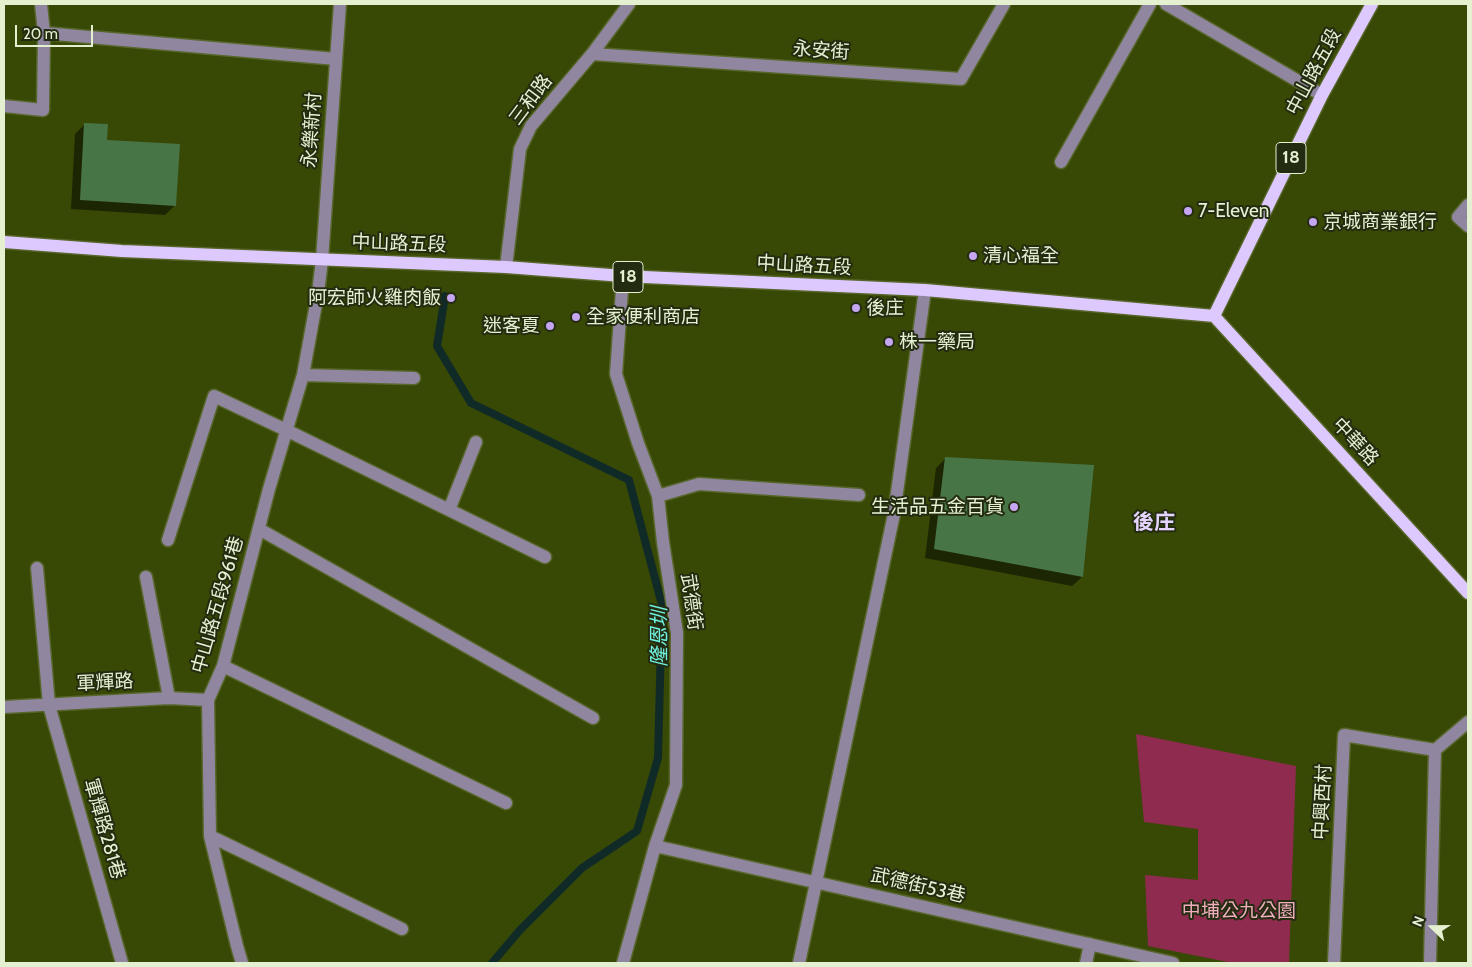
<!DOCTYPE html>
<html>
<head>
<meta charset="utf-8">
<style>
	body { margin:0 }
	#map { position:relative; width:1472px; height:967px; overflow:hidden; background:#384805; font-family:Cabin,sans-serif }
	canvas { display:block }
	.frame { position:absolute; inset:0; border:5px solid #e4f0d0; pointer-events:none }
	.north { position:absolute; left:1407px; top:902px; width:50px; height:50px; -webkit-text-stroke:4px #232b11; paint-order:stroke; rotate:292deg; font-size:14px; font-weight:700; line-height:20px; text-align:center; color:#e4f0d0 }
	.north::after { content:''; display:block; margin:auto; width:18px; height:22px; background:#e4f0d0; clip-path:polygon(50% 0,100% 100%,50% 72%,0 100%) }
	.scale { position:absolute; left:15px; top:25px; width:78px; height:22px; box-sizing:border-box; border:2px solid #e4f0d0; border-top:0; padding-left:6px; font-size:15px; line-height:18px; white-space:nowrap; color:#e4f0d0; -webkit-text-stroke:4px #232b11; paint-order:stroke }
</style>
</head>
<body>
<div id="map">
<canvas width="1472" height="967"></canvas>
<div class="frame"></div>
<div class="north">N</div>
<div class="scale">20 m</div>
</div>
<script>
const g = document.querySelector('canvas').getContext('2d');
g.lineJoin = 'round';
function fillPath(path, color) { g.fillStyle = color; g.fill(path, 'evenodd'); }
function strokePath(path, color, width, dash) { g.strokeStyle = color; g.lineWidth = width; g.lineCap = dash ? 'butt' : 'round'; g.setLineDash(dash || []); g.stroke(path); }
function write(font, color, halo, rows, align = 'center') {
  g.font = font + ' Cabin,"Noto Sans TC",sans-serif'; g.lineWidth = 4; g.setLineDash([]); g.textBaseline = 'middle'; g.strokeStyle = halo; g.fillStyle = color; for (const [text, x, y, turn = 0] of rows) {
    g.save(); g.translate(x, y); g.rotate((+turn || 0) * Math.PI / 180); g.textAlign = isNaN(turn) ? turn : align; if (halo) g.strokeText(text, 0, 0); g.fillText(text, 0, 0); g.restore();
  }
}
const green = new Path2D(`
	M1136,734L1296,766L1289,963H1233L1148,946L1145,875L1198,880V829L1144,822Z`);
const shadow = new Path2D(`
	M85,124L106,141L175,205L165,215L71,209L75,134Z
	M946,458L1082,577L1072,586L925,558L936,468Z`);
const stream = new Path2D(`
	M445,296L437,346L471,403L629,480L662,605L658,758L637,831L582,868L520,930L492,963`);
const building = new Path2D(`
	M84,123L108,124L107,140L180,144L176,206L80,200Z
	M945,457L1094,465L1083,577L934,549Z`);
const minor = new Path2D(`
	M1166,4L1322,95
	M44,33L336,59
	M592,54L961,79L1004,4
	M4,106L43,110L44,33L41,4
	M1061,162L1150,4
	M1468,205L1458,217L1468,226
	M506,267L520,149L531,126L592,54L629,4
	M623,276L616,374L638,443L658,496L663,542L677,633L676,785L655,846L623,963
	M303,375L414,378
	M658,496L699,484L859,495
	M449,510L476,442
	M259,529L593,718
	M168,540L214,396L286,430L545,557
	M37,568L49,705L122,963
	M146,577L169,698
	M223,666L506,803
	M4,707L169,698L208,700
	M210,836L402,929
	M655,846L1173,963
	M242,963L237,946L210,836L208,700L223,666L269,489L303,375L318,293L322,260L340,4
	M799,963L894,514L925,290
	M1086,963L1090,944
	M1334,963L1344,735L1435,750L1468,722
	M1430,963L1435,750`);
const major = new Path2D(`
	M4,242L122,251L506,267L623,276L925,290L1214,316
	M1214,316L1468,593
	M1214,316L1322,95L1372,4`);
const markers = [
	[1188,211,5,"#c5a6f0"],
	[1313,222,5,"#c5a6f0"],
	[973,256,5,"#c5a6f0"],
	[451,298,5,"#c5a6f0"],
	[856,308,5,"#c5a6f0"],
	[576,317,5,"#c5a6f0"],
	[550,326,5,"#c5a6f0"],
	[889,342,5,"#c5a6f0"],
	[1014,507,5,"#c5a6f0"]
];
const shields = [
	[1291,158,30],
	[628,277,30]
];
const shieldNames = [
	["18",1291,158],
	["18",628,277]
];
const streetNames = [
	["永安街",821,51,4],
	["中山路五段",1314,72,-62],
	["三和路",531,100,-53],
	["永樂新村",312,130,-86],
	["中山路五段",399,244,2],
	["中山路五段",804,266,3],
	["中華路",1355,442,47],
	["武德街",691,602,82],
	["中山路五段961巷",218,605,-74],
	["軍輝路",105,683,-3],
	["中興西村",1323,802,-87],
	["軍輝路281巷",104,829,74],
	["武德街53巷",918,886,13]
];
const poiNames = [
	["7-Eleven",1198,211],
	["京城商業銀行",1323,222],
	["清心福全",983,256],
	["阿宏師火雞肉飯",441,298,"right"],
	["後庄",866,308],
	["全家便利商店",586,317],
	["迷客夏",540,326,"right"],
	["株一藥局",899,342],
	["生活品五金百貨",1004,507,"right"]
];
const parkNames = [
	["中埔公九公園",1239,911]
];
const waterNames = [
	["隆恩圳",660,637,-90]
];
const quarterNames = [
	["後庄",1154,523]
];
fillPath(green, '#8e2b4e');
fillPath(shadow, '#0007');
strokePath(stream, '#102b27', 8);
fillPath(building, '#487546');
strokePath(minor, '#57662a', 15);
strokePath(major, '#57662a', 15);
strokePath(minor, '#9086a0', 12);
strokePath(major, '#dec9fe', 12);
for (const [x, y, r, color] of markers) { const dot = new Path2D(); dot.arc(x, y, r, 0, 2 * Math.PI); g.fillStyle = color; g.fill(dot); strokePath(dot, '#232b11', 2); }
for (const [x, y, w] of shields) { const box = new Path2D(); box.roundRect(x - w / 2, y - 15.5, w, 31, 4); g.fillStyle = '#232b11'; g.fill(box); strokePath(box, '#e4f0d0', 1); }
write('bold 18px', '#e4f0d0', null, shieldNames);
write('19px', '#e4f0d0', '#232b11', streetNames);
write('19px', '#e4f0d0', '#232b11', poiNames, 'left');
write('19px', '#efadbd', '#232b11', parkNames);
write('italic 20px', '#70f3e1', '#232b11', waterNames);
write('bold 21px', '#e5d4fe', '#232b11', quarterNames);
</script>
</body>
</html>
